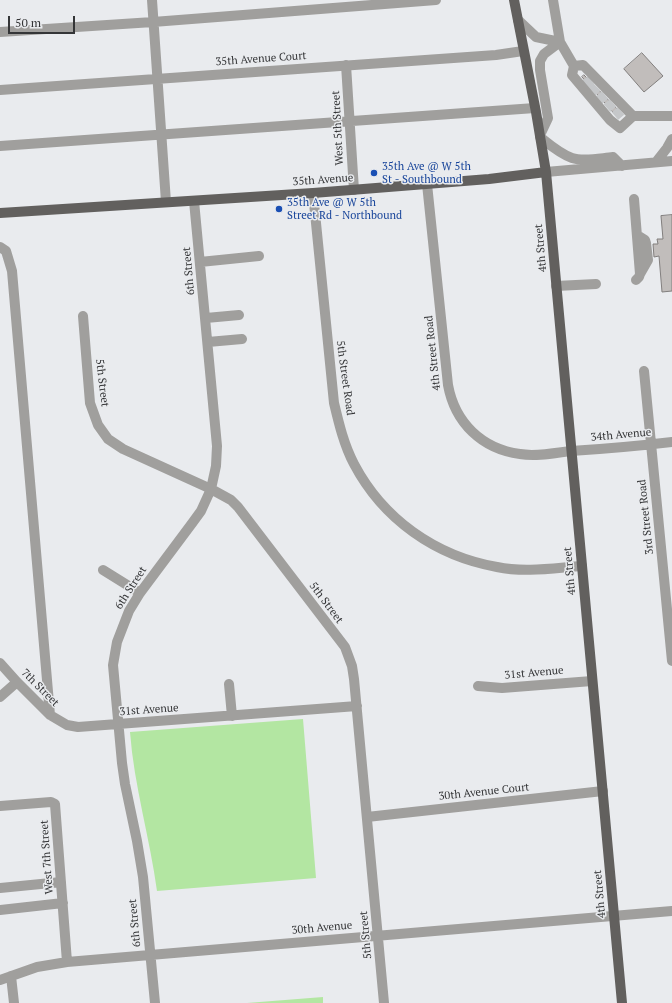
<!DOCTYPE html>
<html>
<head>
<meta charset="utf-8">
<style>
	body { margin:0 }
	#map { position:relative; width:672px; height:1003px; overflow:hidden; background:#e9ebee; font-family:"PT Serif",serif }
	canvas { display:block }
	.scale { position:absolute; left:8px; top:16px; width:67px; height:18px; box-sizing:border-box; border:2px solid #343537; border-top:0; padding-left:5px; font-size:12px; line-height:14px; white-space:nowrap; color:#343537; -webkit-text-stroke:3px #e9ebee; paint-order:stroke }
</style>
</head>
<body>
<div id="map">
<canvas width="672" height="1003"></canvas>
<div class="scale">50 m</div>
</div>
<script>
const g = document.querySelector('canvas').getContext('2d');
g.lineJoin = 'round';
function fillPath(path, color) { g.fillStyle = color; g.fill(path, 'evenodd'); }
function strokePath(path, color, width, dash) { g.strokeStyle = color; g.lineWidth = width; g.lineCap = dash ? 'butt' : 'round'; g.setLineDash(dash || []); g.stroke(path); }
function write(font, color, halo, rows, align = 'center') {
  g.font = font + ' "PT Serif",serif'; g.lineWidth = 3; g.setLineDash([]); g.textBaseline = 'middle'; g.strokeStyle = halo; g.fillStyle = color; for (const [text, x, y, turn = 0] of rows) {
    g.save(); g.translate(x, y); g.rotate((+turn || 0) * Math.PI / 180); g.textAlign = isNaN(turn) ? turn : align; if (halo) g.strokeText(text, 0, 0); g.fillText(text, 0, 0); g.restore();
  }
}
const green = new Path2D(`
	M303,719L316,878L157,891C150,838 134,786 130,732Z
	M323,997V1003H247Z`);
const building = new Path2D(`
	M642,53L663,76L644,92L624,69Z
	M584,75L622,114L618,118L582,77Z
	M672,215V291L662,292L659,256L654,257L653,244H658L657,239H663L661,216Z`);
const minorTunnel = new Path2D(`
	M585,85L591,80
	M592,92L597,87
	M599,100L605,95
	M607,108L613,103
	M615,116L621,111`);
const minor = new Path2D(`
	M152,0L166,202
	M553,0L560,42L574,66L583,65L633,116H672
	M518,20L536,37L560,42
	M0,32L153,22L436,0
	M346,65L354,190
	M574,66L572,75L610,120L620,128L633,116
	M0,90L496,55L523,51
	M540,135L548,118L540,70V61L544,54L560,42
	M540,137C550,145 560,154 572,158C584,162 601,158 613,157L622,166
	M0,146L535,108
	M656,162L667,148L672,139
	M546,172L672,161
	M427,184L448,385C455,423 482,449 520,454C536,457 555,453 571,451C605,449 638,446 672,442
	M313,193L334,403C339,424 344,445 354,464C383,519 435,556 497,567C525,573 554,568 582,566
	M634,199L640,274
	M0,247L6,251L12,271L50,715
	M200,262L259,256
	M636,280L639,277L640,274L648,260L646,243L645,240L637,235
	M556,286L596,284
	M83,316L90,403L98,425L108,439L123,449L211,489L231,500L238,507L345,647L352,666L354,679L384,1003
	M206,318L239,315
	M208,342L242,339
	M644,371L672,661
	M103,570L140,593
	M0,663L17,682L50,715L67,725L78,727L357,706
	M229,684L232,716
	M478,686L502,688L592,681
	M0,697L17,682
	M0,806L51,802L55,804L67,962
	M367,817L603,791
	M0,888L61,882
	M0,910L63,903
	M11,976L14,1003
	M0,980L37,967L67,962L672,911
	M155,1003L143,877L137,841L125,784L122,763L113,665L117,642L129,611L140,593L193,522L201,511L211,489L216,466L217,446L194,201`);
const major = new Path2D(`
	M514,0L536,112L546,172L622,1003
	M0,213L313,193L489,179L546,172`);
const markers = [
	[374,173,4,"#1a4fb4"],
	[279,209,4,"#1a4fb4"]
];
const streetNames = [
	["35th Avenue Court",261,59,-4],
	["West 5th Street",338,128,-93],
	["35th Avenue",323,180,-4],
	["4th Street",541,248,-95],
	["6th Street",189,271,-95],
	["4th Street Road",433,353,-96],
	["5th Street Road",345,378,82],
	["5th Street",102,383,83],
	["34th Avenue",621,435,-5],
	["3rd Street Road",646,517,-96],
	["4th Street",570,571,-95],
	["6th Street",131,588,-57],
	["5th Street",326,603,53],
	["31st Avenue",534,673,-5],
	["7th Street",40,688,45],
	["31st Avenue",149,710,-4],
	["30th Avenue Court",484,792,-6],
	["West 7th Street",47,857,-94],
	["4th Street",600,894,-95],
	["6th Street",135,923,-95],
	["30th Avenue",322,928,-5],
	["5th Street",366,935,-95]
];
const transitNames = [
	["35th Ave @ W 5th",382,167],
	["St - Southbound",382,180],
	["35th Ave @ W 5th",287,203],
	["Street Rd - Northbound",287,216]
];
fillPath(green, '#b3e6a2');
fillPath(building, '#c1bdbb');
strokePath(building, '#817e7d', 1);
strokePath(minorTunnel, '#c5c7c9', 10, [10, 5]);
strokePath(minor, '#a09f9d', 10);
strokePath(major, '#62605e', 10);
for (const [x, y, r, color] of markers) { const dot = new Path2D(); dot.arc(x, y, r, 0, 2 * Math.PI); g.fillStyle = color; g.fill(dot); strokePath(dot, '#e9ebee', 1.5); }
write('11px', '#343537', '#e9ebee', streetNames);
write('11px', '#164399', '#e9ebee', transitNames, 'left');
</script>
</body>
</html>
